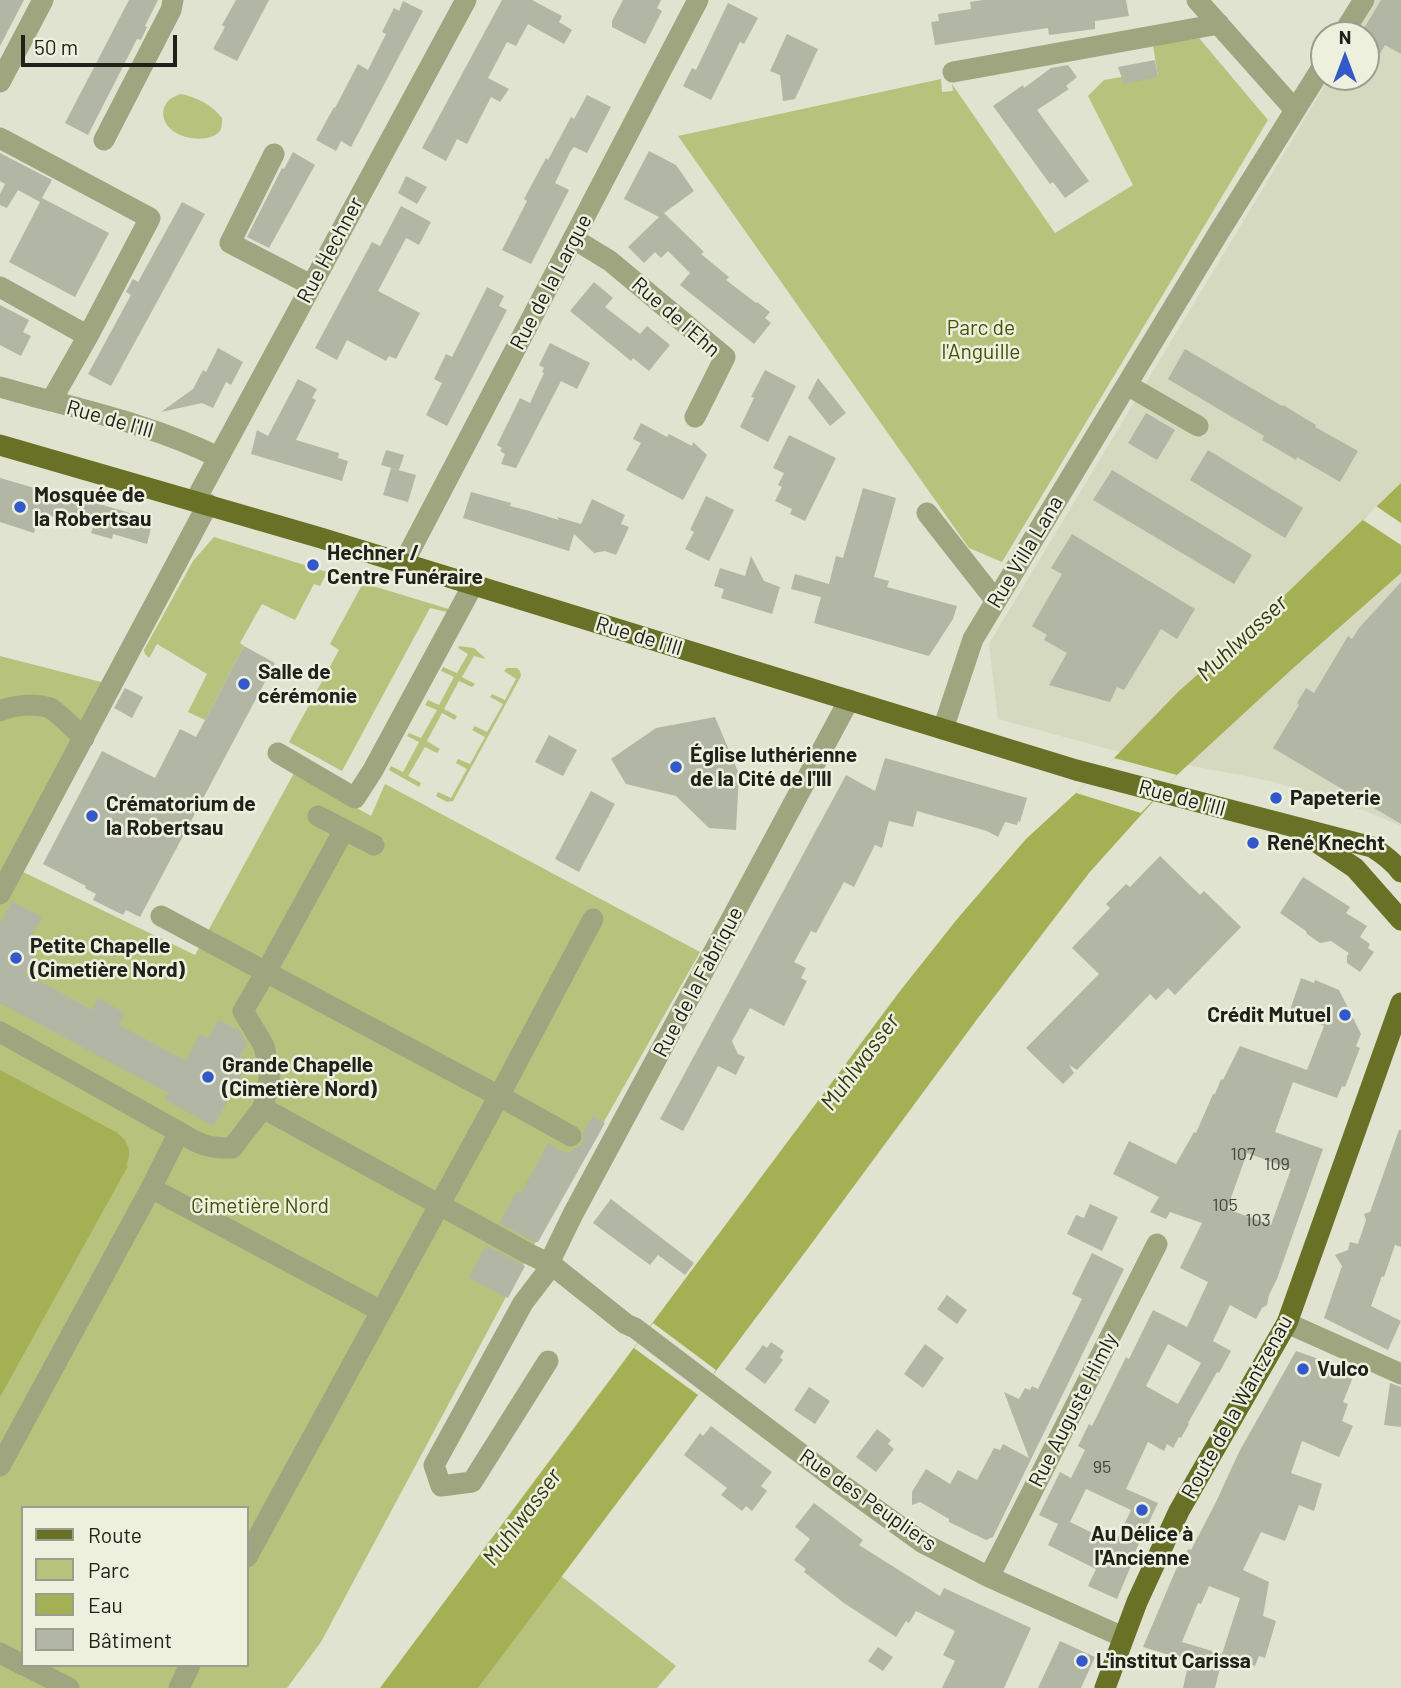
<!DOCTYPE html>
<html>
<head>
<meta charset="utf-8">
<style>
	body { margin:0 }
	#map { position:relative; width:1401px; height:1688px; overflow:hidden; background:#dfe3d0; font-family:Barlow,sans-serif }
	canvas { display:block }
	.legend { position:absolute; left:21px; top:1506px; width:228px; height:161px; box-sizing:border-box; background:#ecf0dd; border:2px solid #9a9d8f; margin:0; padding:9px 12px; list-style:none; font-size:21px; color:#20211a }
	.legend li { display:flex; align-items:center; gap:14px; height:35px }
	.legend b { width:35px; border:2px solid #9a9d8f }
	.north { position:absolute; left:1310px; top:21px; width:70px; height:70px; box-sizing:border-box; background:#ecf0dd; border:2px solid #9a9d8f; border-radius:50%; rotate:0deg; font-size:19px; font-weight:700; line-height:28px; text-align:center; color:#20211a }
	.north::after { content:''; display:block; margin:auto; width:24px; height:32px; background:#3358c9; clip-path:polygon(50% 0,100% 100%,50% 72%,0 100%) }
	.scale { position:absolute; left:21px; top:35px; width:156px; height:32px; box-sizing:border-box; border:4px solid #20211a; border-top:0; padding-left:9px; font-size:21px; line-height:24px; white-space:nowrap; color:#20211a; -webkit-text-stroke:5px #ecf0dd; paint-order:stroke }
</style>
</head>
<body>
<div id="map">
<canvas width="1401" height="1688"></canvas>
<ul class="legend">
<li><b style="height:9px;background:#687125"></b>Route</li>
<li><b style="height:19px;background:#b7c27d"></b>Parc</li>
<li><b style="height:19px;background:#a3b054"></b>Eau</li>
<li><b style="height:19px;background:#b2b6a4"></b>Bâtiment</li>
</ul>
<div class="north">N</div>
<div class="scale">50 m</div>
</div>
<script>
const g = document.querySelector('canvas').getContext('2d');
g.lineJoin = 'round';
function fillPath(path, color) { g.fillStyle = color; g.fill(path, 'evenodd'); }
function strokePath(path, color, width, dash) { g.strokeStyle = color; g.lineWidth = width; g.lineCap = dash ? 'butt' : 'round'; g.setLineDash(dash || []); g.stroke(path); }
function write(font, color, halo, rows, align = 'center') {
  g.font = font + ' Barlow,sans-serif'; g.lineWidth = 5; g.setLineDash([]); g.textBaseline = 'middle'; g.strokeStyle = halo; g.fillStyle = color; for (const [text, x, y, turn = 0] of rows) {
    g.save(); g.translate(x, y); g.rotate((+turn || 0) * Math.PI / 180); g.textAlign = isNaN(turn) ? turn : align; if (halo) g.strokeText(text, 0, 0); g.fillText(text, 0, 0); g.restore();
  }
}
const built = new Path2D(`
	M1376,0H1401V826L1366,811L1271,781L1120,752L998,719L989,644L1330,77H1366V35H1355Z`);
const green = new Path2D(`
	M1199,38L1268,120L1002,562L969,548L678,136L941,79L942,92L953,91L952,84L1055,233L1133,185L1088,96L1104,80L1127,76L1158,77L1153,45Z
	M181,94C198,98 211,104 222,118C222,121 222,125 221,129C212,148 156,138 164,108C167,99 173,97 181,94Z
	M214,537L327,572L320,586L314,584L295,620L262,604L240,643L244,646L205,720L188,712L207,674L157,644L149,658L145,654L144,650L193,561Z
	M363,583L452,610L451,613L430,608L342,771L289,742L339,650L330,644Z
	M459,646L474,648L484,657L485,659L474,656L462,677L475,684L472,687L459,681L444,709L457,716L455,720L442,713L427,741L440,749L437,753L425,747L408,776L421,783L419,787L389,770L391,766L403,772L419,742L407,736L409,733L421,738L437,710L425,705L428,700L439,705L454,677L441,671L443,667L457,673L468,654L458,648Z
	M0,656L117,686L19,870L195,955L294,773L371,816L385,784L700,952L529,1254L321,1642L287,1688H0ZM23,1508H247V1665H23Z
	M507,668H517L520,671L521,676L453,801L447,802L436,796L438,792L451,798L467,769L456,763L458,759L470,764L485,737L472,730L475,726L487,732L503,704L490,697L492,694L505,700L516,679L504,671Z
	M561,1576L676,1666L657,1688H478Z`);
const water = new Path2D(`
	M1401,483V573L1291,670L1177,775L1089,873L978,1018L806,1251L478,1688H380L900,991L958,918L1026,839L1114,758L1178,692L1262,617Z
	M0,1070L116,1132C128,1141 133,1151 126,1165L128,1166L0,1397Z`);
const pier = new Path2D(`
	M1376,506L1401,523V545L1363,520Z
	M1114,758L1177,775L1141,813L1076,793Z
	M653,1323L716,1370L698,1395L634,1348Z`);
const building = new Path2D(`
	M0,0H24L0,46Z
	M129,0H158L145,26L147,27L141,40L137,39L88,135L65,123Z
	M236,0H269L237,61L213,49L225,27L222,25Z
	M502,0H532L562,16L559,22L572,30L564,44L528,24L516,46L507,42L488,78L509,89L500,102L491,97L467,144L457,139L446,161L422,148Z
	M623,0H661L657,8L662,11L645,44L612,27V21Z
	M983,0H1126L1129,16L1095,21V29L1049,35L1048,28L935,45L931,22L939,21L938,14L971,9L970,2Z
	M1381,0H1401V54L1385,45L1366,77V35H1360Z
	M403,1L423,11L351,147L341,141L336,151L316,140L334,107L335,108L358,64L368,70L386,34L382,32L394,8L399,11Z
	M728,3L758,18L744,44L740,42L711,100L683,86L692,68L696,70Z
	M787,34L818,49L795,99L783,101L780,75L770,71Z
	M1155,60L1158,77L1124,84L1118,67Z
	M1068,65L1077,77L1066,86L1069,89L1037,110L1089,181L1065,198L1053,182L1050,184L993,106L1023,85L1024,88L1051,68Z
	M587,95L611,107L587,153L574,147L570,152L555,183L569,190L531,264L502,250L527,201L524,199L546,158L548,160L571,117L574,119Z
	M649,151L676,165L694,191L664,213L704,252L701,254L729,277L726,280L756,303L757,302L770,312L765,318L771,323L754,344L680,285L690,273L668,251L661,258L655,252L644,263L628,247L659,217L624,199Z
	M293,152L315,165L269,248L247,237L282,168L284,169Z
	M0,153L52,180L42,198L109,233L75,297L9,262L40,202L18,190L7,208L0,205V194L5,184L0,181Z
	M406,176L427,187L417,204L398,193Z
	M182,202L205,214L111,386L88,374L131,295L126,292L133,279L138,282Z
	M401,206L431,222L419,245L406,238L378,291L420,313L396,359L389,356L386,361L347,340L337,360L315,348L372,242L380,246Z
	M594,282L613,298L605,307L640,334L647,326L670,345L649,371L633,358L631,361L570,311Z
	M487,287L504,296L499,306L507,310L447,426L426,415L442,383L434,379L446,354L452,357Z
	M0,305L29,320L23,332L31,336L21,356L0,345Z
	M550,343L590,363L577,389L561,381L516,468L501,464L505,454L500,451L502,448L497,445L520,398L530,403L544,373L542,372L544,368L539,365Z
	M218,348L243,362L231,385L226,382L213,408L202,403L161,412L193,389L203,370L206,372Z
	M1185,349L1282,406L1283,405L1316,425L1315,427L1358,451L1340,482L1297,457L1296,460L1262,440L1264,436L1168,379Z
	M765,370L796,386L768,442L740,427L754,398L751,397Z
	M818,378L846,413L830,426L808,398Z
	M298,379L317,389L312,398L316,400L296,440L339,453L338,458L348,461L342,481L251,454L257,430L268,436Z
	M1146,413L1175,430L1157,460L1128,443Z
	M641,423L667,437L669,434L692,446L693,442L707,455L683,500L626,470L641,443L633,439Z
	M789,435L836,458L805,521L790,514L792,509L775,501L782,487L778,485L784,473L773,468Z
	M386,450L404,455L399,470L381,465Z
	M1208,450L1303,508L1285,538L1190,480Z
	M391,468L416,475L408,502L383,495Z
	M1112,470L1252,555L1234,584L1093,500Z
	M0,478L62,496L63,493L153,520L147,544L113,534L112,539L91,533L93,527L39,513L34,533L0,522Z
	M863,488L896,498L874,577L889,581L887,587L957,606L953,619L929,656L814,623L821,597L791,589L795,574L829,584L836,556L843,558Z
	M471,492L511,503L510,506L526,510L559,520L557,517L581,524L592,499L625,515L621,524L629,527L616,555L605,551L594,553L574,534L569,551L463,518Z
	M706,496L734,510L709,561L685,549L694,532L690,530Z
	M1072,534L1195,609L1177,639L1161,629L1124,690L1117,687L1110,702L1049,685L1067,653L1044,640L1047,635L1032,626L1062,574L1051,568Z
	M751,556L764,581L780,587L772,614L721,598L724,589L714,586L720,568L745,576Z
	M1401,582V824L1273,748L1299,705L1297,703L1306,688L1314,693L1348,636L1352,639L1359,628Z
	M244,646L275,663L140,917L126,910L123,915L93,900L96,894L85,888L86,886L43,864L102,751L155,778L180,729L196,737Z
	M125,688L143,697L132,718L114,708Z
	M715,717L739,774L736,830L709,828L676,796L626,784L611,759L656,728Z
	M549,735L577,750L563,776L535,762Z
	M885,758L1027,798L1020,822L1018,821L1017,825L1005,822L998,837L987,831L917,811L913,827L889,821L882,848L875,845L854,887L844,882L816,933L811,931L794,962L806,968L801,978L807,981L784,1026L750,1008L732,1041L738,1054L745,1057L736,1075L718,1066L683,1131L660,1119L846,775L875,791Z
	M591,791L615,804L579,872L555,859Z
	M1160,856L1200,895L1204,891L1241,927L1175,995L1168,988L1156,1000L1150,994L1077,1070L1069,1065L1074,1073L1063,1084L1026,1048L1099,974L1072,948L1110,908L1106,904L1126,884L1130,887Z
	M1303,877L1350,907L1346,913L1367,926L1360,937L1370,944L1368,948L1374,952L1360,972L1347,963V956L1349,953L1331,941L1320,943L1307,934L1306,931L1280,913Z
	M12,901L42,917L31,937L41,943L25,973L92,1010L98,998L125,1013L119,1025L186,1061L200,1034L208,1038L218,1020L240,1031L247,1044L240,1056L249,1061L214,1126L165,1100L168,1093L0,1003V923Z
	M1301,978L1314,983L1315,980L1339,990L1361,1034L1356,1046L1360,1048L1345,1087L1342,1086L1337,1098L1293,1082L1275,1132L1323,1149L1277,1279L1269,1295L1267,1305L1262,1308L1256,1319L1230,1305L1213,1341L1231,1351L1219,1373L1217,1372L1188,1423L1189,1424L1181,1438L1179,1437L1173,1448L1167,1444L1164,1451L1148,1442L1126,1489L1158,1503L1129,1565L1131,1566L1117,1599L1088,1586L1096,1569L1048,1545L1058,1524L1039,1515L1060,1472L1071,1478L1085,1450L1078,1446L1089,1424L1092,1426L1126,1357L1129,1359L1153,1310L1187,1327L1208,1282L1180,1268L1202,1223L1170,1212L1166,1219L1150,1212L1159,1197L1113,1174L1129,1141L1176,1164L1194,1132L1196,1133L1213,1094H1215L1221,1079L1223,1080L1240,1046L1307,1070L1324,1026L1289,1013ZM1247,1153L1291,1169L1271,1225L1227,1209ZM1168,1344L1201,1363L1178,1404L1146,1386ZM1086,1489L1131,1510L1115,1544L1070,1522Z
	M593,1116L605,1123L538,1242H535L499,1223L517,1191L521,1193L548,1143L569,1154L573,1149L578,1147L582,1143L584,1136L583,1132Z
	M1399,1130H1401V1247L1395,1245L1384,1277L1382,1276L1371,1306L1401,1321L1388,1350L1324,1318L1342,1266L1335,1255L1348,1250L1350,1242L1358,1244L1366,1220L1364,1214L1370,1212Z
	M611,1199L694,1263L685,1275L658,1255L650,1265L593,1223Z
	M1090,1204L1118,1217L1102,1251L1067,1234L1076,1215L1084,1218Z
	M486,1246L525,1266L508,1298L469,1278Z
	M1092,1253L1124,1269L993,1537L986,1540L949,1522V1519L920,1502L912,1505V1492L926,1469L950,1484L958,1470L977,1480L994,1448L1000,1450L1003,1444L1029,1458L1004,1392L1019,1399L1025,1388L1030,1390L1032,1386L1038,1389L1082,1299L1072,1294Z
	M947,1295L967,1310L957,1324L937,1309Z
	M771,1342L784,1351L780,1357L783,1360L765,1384L745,1369L763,1345L767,1348Z
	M925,1344L944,1358L923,1388L904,1374Z
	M1296,1351L1355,1372L1343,1402L1348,1404L1342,1421L1353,1426L1339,1457L1302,1441L1291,1473L1322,1484L1314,1511L1299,1505L1285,1541L1261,1532L1243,1570L1269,1582L1263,1616L1276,1621L1265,1658L1259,1656L1255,1666L1223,1656L1215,1688H1183L1189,1661L1143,1647L1180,1560L1182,1561L1188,1549L1191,1550L1216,1502L1239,1452ZM1209,1586L1240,1598L1222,1654L1182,1642L1198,1603L1201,1604Z
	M1390,1383L1401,1387V1427L1384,1425Z
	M809,1387L830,1401L815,1424L794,1410Z
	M711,1426L772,1472L761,1486L767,1491L752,1511L746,1506L742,1511L721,1495L727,1488L684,1455L700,1433L703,1436Z
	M877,1429L891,1440L888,1444L894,1449L876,1472L856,1457Z
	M814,1503L863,1540L859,1545L940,1596L944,1588L1031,1628L1004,1688H942L955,1661L943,1655L955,1631L916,1611L909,1623L906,1621L896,1637L844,1603L804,1572L806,1569L794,1560L810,1539L795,1527Z
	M1060,1641L1095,1657L1081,1688H1038Z
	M878,1647L893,1657L883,1671L868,1661Z`);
const minor = new Path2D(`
	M1197,0L1295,110
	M1342,35L1364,0
	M953,72L1219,24
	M0,82L43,0
	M0,138L150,218L88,336L51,401
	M104,140L171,10L173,0
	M274,154L230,243L311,285
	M574,239L610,261L725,357L695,417
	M0,287L88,336
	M1127,385L1198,426
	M0,387C73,408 150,423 218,457
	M195,501L466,0
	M927,513L996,601
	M403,564L698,0
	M0,711C13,705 36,703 50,708C58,712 76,731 84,738
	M943,729L973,639L1219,232L1324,64
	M278,753L355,798L373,770L473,585
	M318,816L374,845
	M0,894L208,504
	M161,916L266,972L243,1011L264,1046L270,1075L263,1108L529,1254L552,1265L626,1324L635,1328L841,1484L923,1543L989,1577L1123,1637
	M0,1032L179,1132
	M571,1136L499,1096L593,919
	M151,1188L381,1311
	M552,1265V1257L573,1214L849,700
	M1287,1323L1401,1374
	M548,1361L472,1482L441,1486L434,1465L523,1303L552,1265
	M0,1466L151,1188L179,1132C200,1145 207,1148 232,1148L263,1108
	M247,1557L499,1096L266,972L344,830
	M989,1577L1157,1244
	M0,1653L23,1665
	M24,1665L69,1688
	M179,1688L190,1665`);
const major = new Path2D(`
	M0,445L321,538L1076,770L1372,847C1383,854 1393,861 1401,872
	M1312,839L1355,868L1401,920
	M1105,1688L1137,1602L1179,1511L1287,1323L1401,1003`);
const markers = [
	[20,507,7,"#3358c9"],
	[313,565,7,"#3358c9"],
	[244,684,7,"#3358c9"],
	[676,767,7,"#3358c9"],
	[1276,798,7,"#3358c9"],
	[92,816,7,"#3358c9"],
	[1253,843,7,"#3358c9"],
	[16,958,7,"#3358c9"],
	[1345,1015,7,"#3358c9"],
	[208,1077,7,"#3358c9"],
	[1303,1369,7,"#3358c9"],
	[1142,1510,7,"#3358c9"],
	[1082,1661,7,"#3358c9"]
];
const numberNames = [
	["107",1243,1154],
	["109",1277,1164],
	["105",1225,1205],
	["103",1258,1220],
	["95",1102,1467]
];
const streetNames = [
	["Rue Hechner",330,250,-62],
	["Rue de la Largue",551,282,-62],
	["Rue de l'Ehn",676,317,41],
	["Rue de l'Ill",110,419,16],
	["Rue Villa Lana",1025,552,-59],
	["Rue de l'Ill",639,636,17],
	["Rue de l'Ill",1182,798,15],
	["Rue de la Fabrique",698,982,-62],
	["Route de la Wantzenau",1237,1407,-61],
	["Rue Auguste Himly",1073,1410,-63],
	["Rue des Peupliers",868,1500,35]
];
const parkNames = [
	["Parc de",981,328],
	["l'Anguille",981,352],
	["Cimetière Nord",260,1206]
];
const poiNames = [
	["Mosquée de",34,495],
	["la Robertsau",34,519],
	["Hechner /",327,553],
	["Centre Funéraire",327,577],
	["Salle de",258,672],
	["cérémonie",258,696],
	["Église luthérienne",690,755],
	["de la Cité de l'Ill",690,779],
	["Papeterie",1290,798],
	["Crématorium de",106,804],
	["la Robertsau",106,828],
	["René Knecht",1267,843],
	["Petite Chapelle",30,946],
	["(Cimetière Nord)",30,970],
	["Crédit Mutuel",1331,1015,"right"],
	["Grande Chapelle",222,1065],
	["(Cimetière Nord)",222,1089],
	["Vulco",1317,1369],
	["Au Délice à",1142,1534,"center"],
	["l'Ancienne",1142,1558,"center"],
	["L'institut Carissa",1096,1661]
];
const waterNames = [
	["Muhlwasser",1242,638,-43],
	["Muhlwasser",860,1062,-53],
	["Muhlwasser",522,1517,-53]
];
fillPath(built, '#d4d9bf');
fillPath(green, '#b7c27d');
fillPath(water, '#a3b054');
fillPath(pier, '#dfe3d0');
fillPath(building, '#b2b6a4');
strokePath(minor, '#9ea57f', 21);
strokePath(major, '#687125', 21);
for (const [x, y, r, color] of markers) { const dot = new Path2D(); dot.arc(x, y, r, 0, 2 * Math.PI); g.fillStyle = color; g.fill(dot); strokePath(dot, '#ecf0dd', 2.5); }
write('18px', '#44463c', null, numberNames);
write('21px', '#20211a', '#ecf0dd', streetNames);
write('21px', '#485008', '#ecf0dd', parkNames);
write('bold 21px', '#20211a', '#ecf0dd', poiNames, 'left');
write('italic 23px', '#343912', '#ecf0dd', waterNames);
</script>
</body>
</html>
